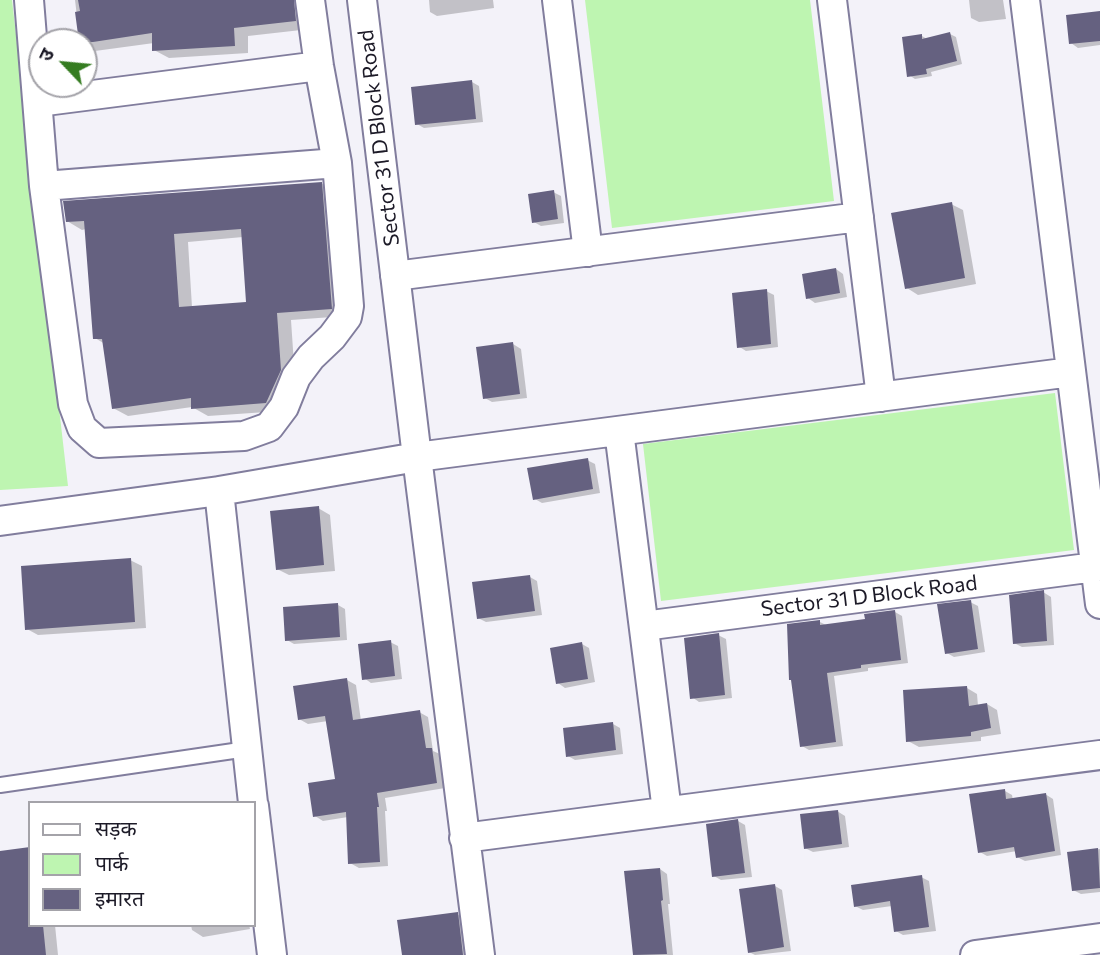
<!DOCTYPE html>
<html>
<head>
<meta charset="utf-8">
<style>
	body { margin:0 }
	#map { position:relative; width:1100px; height:955px; overflow:hidden; background:#f3f2f9; font-family:Commissioner,"Noto Sans Devanagari",sans-serif }
	canvas { display:block }
	.legend { position:absolute; left:28px; top:801px; width:228px; height:126px; box-sizing:border-box; background:#fff; border:2px solid #a4a3a9; margin:0; padding:9px 12px; list-style:none; font-size:21px; color:#1c1a27 }
	.legend li { display:flex; align-items:center; gap:14px; height:35px }
	.legend b { width:35px; border:2px solid #a4a3a9 }
	.north { position:absolute; left:28px; top:28px; width:70px; height:70px; box-sizing:border-box; background:#fff; border:2px solid #a4a3a9; border-radius:50%; rotate:296deg; font-size:19px; font-weight:700; line-height:28px; text-align:center; color:#1c1a27 }
	.north::after { content:''; display:block; margin:auto; width:24px; height:32px; background:#357c21; clip-path:polygon(50% 0,100% 100%,50% 72%,0 100%) }
</style>
</head>
<body>
<div id="map">
<canvas width="1100" height="955"></canvas>
<ul class="legend">
<li><b style="height:9px;background:#fff"></b>सड़क</li>
<li><b style="height:19px;background:#bef5b1"></b>पार्क</li>
<li><b style="height:19px;background:#656180"></b>इमारत</li>
</ul>
<div class="north">उ</div>
</div>
<script>
const g = document.querySelector('canvas').getContext('2d');
g.lineJoin = 'round';
function fillPath(path, color) { g.fillStyle = color; g.fill(path, 'evenodd'); }
function strokePath(path, color, width, dash) { g.strokeStyle = color; g.lineWidth = width; g.lineCap = dash ? 'butt' : 'round'; g.setLineDash(dash || []); g.stroke(path); }
function write(font, color, halo, rows, align = 'center') {
  g.font = font + ' Commissioner,sans-serif'; g.lineWidth = 7; g.setLineDash([]); g.textBaseline = 'middle'; g.strokeStyle = halo; g.fillStyle = color; for (const [text, x, y, turn = 0] of rows) {
    g.save(); g.translate(x, y); g.rotate((+turn || 0) * Math.PI / 180); g.textAlign = isNaN(turn) ? turn : align; if (halo) g.strokeText(text, 0, 0); g.fillText(text, 0, 0); g.restore();
  }
}
const green = new Path2D(`
	M0,0H12L68,486L0,490Z
	M585,0H810L834,201L612,228Z
	M1055,393L1074,550L661,601L643,444Z`);
const shadow = new Path2D(`
	M75,0H311L310,29L248,36V53L169,58L154,50V43L95,51L84,45V42H80Z
	M429,0H493L494,8L437,16L430,12Z
	M969,0H1003L1006,19L979,22L971,18Z
	M1100,13V45L1078,48L1071,43Z
	M950,34L956,37L962,64L931,72L932,76L915,79L909,75L922,36L927,39Z
	M472,82L479,86L483,122L424,128L417,124Z
	M321,183L336,192L346,316L291,320L295,379L281,411L208,416L192,407L128,416L113,408L105,344L95,338L86,229L82,230L67,221ZM243,237L248,304L192,307L188,242Z
	M553,192L561,196L564,223L541,226L534,222Z
	M951,204L963,210L976,284L918,295L907,288Z
	M836,269L843,274L847,297L815,303L808,298Z
	M766,291L774,295L778,347L746,351L738,346Z
	M513,344L521,349L527,398L492,402L485,398Z
	M587,460L595,464L600,493L542,503L535,499Z
	M318,508L330,515L335,571L289,575L277,569Z
	M130,560L142,566L146,628L38,635L27,629Z
	M530,577L537,581L542,615L486,622L478,618Z
	M1043,592L1051,597L1054,645L1022,647L1014,643Z
	M970,602L978,606L985,652L954,657L947,653Z
	M338,605L345,609L347,640L294,644L287,640Z
	M895,612L902,616L908,663L868,668V671L834,676L843,746L809,750L802,746L820,622L828,626L867,620Z
	M718,635L726,639L732,698L699,702L692,697Z
	M390,642L398,646L402,679L371,683L364,678Z
	M582,644L589,648L595,682L565,688L558,683Z
	M347,680L356,685L361,721L419,712L428,717L433,751L440,754L445,788L385,798L387,811H385L388,866L359,868L350,863L348,817L323,821L315,816L337,780L328,721L308,724L299,719Z
	M967,688L977,694L978,706L987,704L997,710L1001,734L981,737V741L919,747L908,741Z
	M613,724L620,728L623,754L575,760L568,756Z
	M1005,791L1012,795L1013,800L1045,794L1053,799L1061,855L1025,861L1017,857V851L987,856L980,852Z
	M837,811L845,816L849,847L813,852L805,848Z
	M738,821L745,825L752,877L721,880L714,876Z
	M1100,849V892L1081,894L1073,890L1069,853Z
	M0,853L30,925H55L58,955H0Z
	M660,869L667,874L670,904H668L673,955H635L626,872Z
	M921,877L929,881L936,931L903,935L896,931L892,906L863,910L855,906Z
	M775,886L782,890L791,951L755,955L749,952Z
	M457,914L469,921L473,955H404Z
	M191,925H249L250,929L203,937L192,930Z`);
const building = new Path2D(`
	M78,0H294L296,21L234,28L235,46L152,51V33L93,42H79L75,12L80,11Z
	M1100,11V41L1069,44L1066,15Z
	M950,32L957,61L926,69L927,74L907,77L902,37L922,34V39Z
	M472,80L476,119L415,125L411,87Z
	M322,182L332,309L277,313L281,370L266,403L191,409V398L112,409L102,339H93L84,221L66,222L63,201ZM241,229L246,302L179,307L174,234Z
	M554,190L558,219L532,223L528,194Z
	M952,202L965,278L905,289L891,213Z
	M836,268L840,293L806,299L802,274Z
	M767,289L771,344L737,348L732,293Z
	M513,342L520,394L483,399L476,347Z
	M588,458L593,489L533,500L527,468Z
	M319,506L324,565L276,570L270,511Z
	M131,558L135,622L25,630L21,566Z
	M530,575L535,611L477,619L472,582Z
	M1044,590L1047,641L1013,644L1009,595Z
	M971,600L978,649L945,654L937,604Z
	M338,603L340,637L285,641L283,607Z
	M895,610L901,660L861,665V668L827,673L836,742L800,747L791,680H789L787,624L820,620V625L865,619L864,614Z
	M719,633L725,695L690,699L684,638Z
	M391,640L395,676L362,680L358,644Z
	M582,642L588,679L556,684L550,648Z
	M347,678L353,720L420,710L426,748H432L437,783L377,793L379,807H377L380,862L348,864L346,812L313,817L308,783L335,779L325,716L298,720L293,686Z
	M967,686L969,706L987,703L991,728L971,732V736L906,742L903,690Z
	M613,722L616,750L566,757L563,728Z
	M1005,789L1006,799L1046,793L1055,851L1016,858L1014,847L978,853L969,794Z
	M838,810L842,844L804,849L800,814Z
	M738,819L745,873L712,877L706,824Z
	M30,847V925H43L46,955H0V851Z
	M1098,848L1100,888L1072,891L1067,852Z
	M660,868L663,900L661,901L667,954L633,955L624,871Z
	M922,875L929,927L894,932L890,901L854,907L851,885Z
	M775,884L784,947L748,953L739,889Z
	M458,912L463,955H402L397,920Z`);
const lane = new Path2D(`
	M0,785L247,749`);
const street = new Path2D(`
	M29,0L44,186L73,404L82,428L99,443L244,436L269,427L284,407L296,377L311,357L332,337L347,317L349,306L337,163L319,66L310,0
	M362,0L417,457L480,955
	M557,0L588,252
	M832,0L881,397
	M1025,0L1100,604
	M38,102L319,66
	M44,186L337,163
	M395,276L859,217
	M619,431L667,811
	M219,491L417,457L1071,372
	M0,521L219,491L253,803
	M644,626L1095,567
	M254,806L272,955
	M464,838L1100,755
	M975,955L1100,938`);
const streetNames = [
	["Sector 31 D Block Road",379,138,-97],
	["Sector 31 D Block Road",869,596,-7]
];
fillPath(green, '#bef5b1');
fillPath(shadow, '#0003');
fillPath(building, '#656180');
strokePath(lane, '#817d9d', 18);
strokePath(street, '#817d9d', 32);
strokePath(lane, '#fff', 14);
strokePath(street, '#fff', 28);
write('21px', '#1c1a27', '#fff', streetNames);
</script>
</body>
</html>
